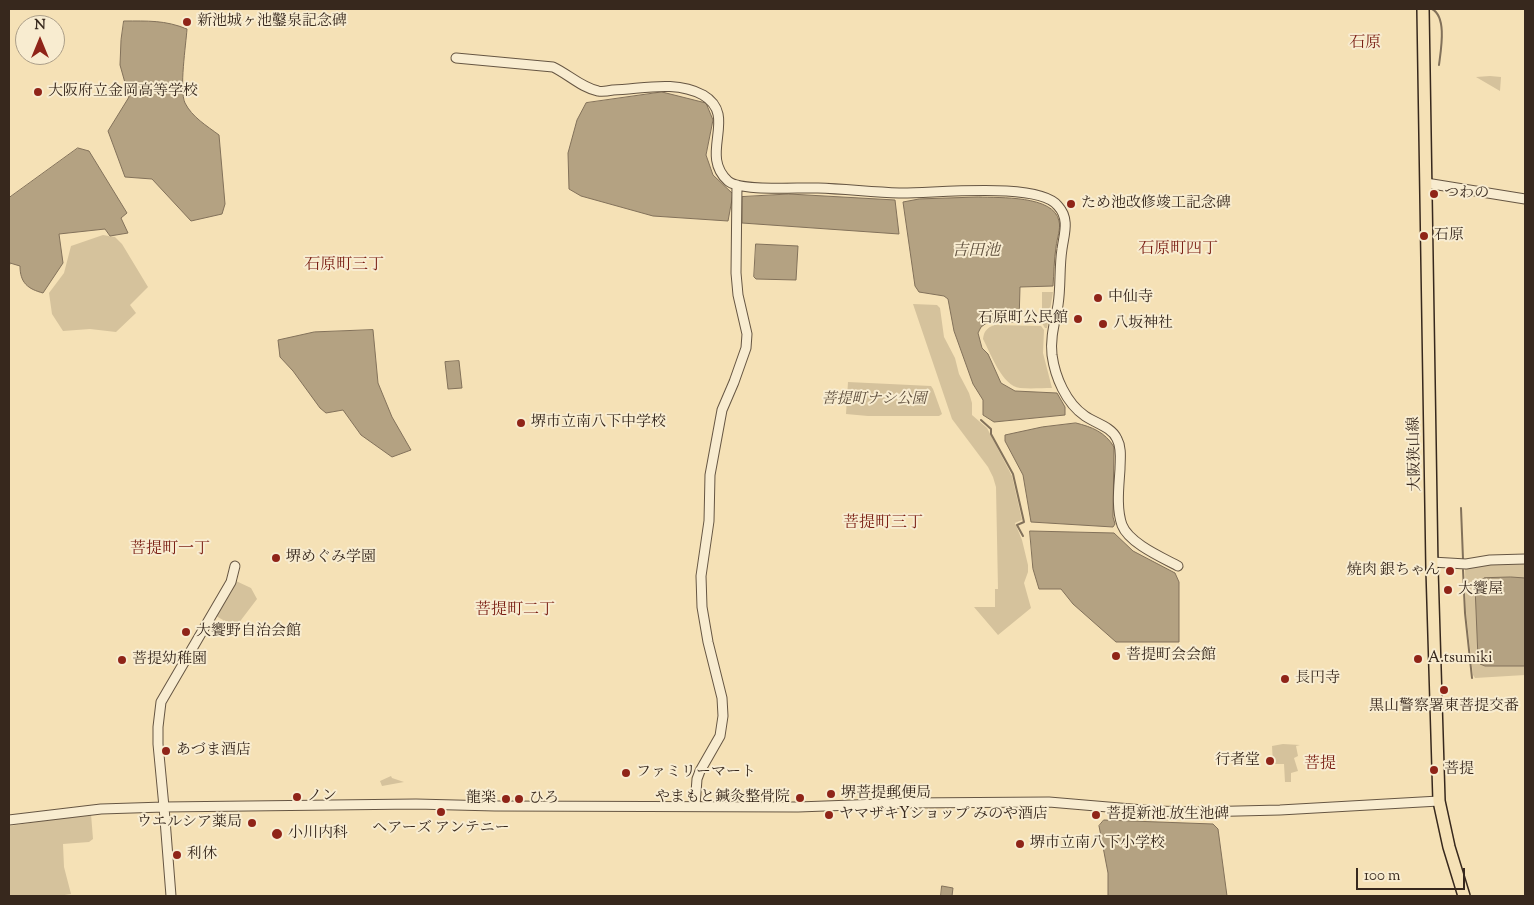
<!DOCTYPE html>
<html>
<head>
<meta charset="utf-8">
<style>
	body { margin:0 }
	#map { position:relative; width:1534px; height:905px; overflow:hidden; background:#f5e1b6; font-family:"Sorts Mill Goudy",serif }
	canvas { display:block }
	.frame { position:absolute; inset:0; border:10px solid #37281d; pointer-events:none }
	.north { position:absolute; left:15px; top:15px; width:50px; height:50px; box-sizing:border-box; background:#f8ecd0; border:1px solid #ab9e88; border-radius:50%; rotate:0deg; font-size:14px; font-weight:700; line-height:20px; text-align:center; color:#37281d }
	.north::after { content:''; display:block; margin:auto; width:18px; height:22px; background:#8f2418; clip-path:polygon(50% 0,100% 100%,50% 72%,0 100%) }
	.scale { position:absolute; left:1356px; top:868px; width:109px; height:22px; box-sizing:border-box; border:2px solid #37281d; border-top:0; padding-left:6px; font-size:15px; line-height:18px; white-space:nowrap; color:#37281d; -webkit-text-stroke:4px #f8ecd0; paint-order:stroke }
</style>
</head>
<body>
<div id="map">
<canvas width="1534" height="905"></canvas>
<div class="frame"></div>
<div class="north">N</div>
<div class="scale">100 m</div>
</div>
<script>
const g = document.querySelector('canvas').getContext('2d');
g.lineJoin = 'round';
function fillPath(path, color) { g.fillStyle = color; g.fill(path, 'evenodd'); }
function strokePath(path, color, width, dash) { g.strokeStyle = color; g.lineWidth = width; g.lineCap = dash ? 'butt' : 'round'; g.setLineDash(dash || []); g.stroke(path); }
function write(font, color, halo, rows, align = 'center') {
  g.font = font + ' "Sorts Mill Goudy","Noto Serif JP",serif'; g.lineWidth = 4; g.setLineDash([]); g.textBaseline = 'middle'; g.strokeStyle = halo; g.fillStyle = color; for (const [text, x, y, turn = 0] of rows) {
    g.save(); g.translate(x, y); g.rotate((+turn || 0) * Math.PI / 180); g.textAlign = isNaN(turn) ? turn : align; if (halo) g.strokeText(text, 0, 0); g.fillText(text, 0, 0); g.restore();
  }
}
const green = new Path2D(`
	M1490,76L1501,77L1500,91L1476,77Z
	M103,235L115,237L122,244L148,287L130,305L136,313L116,332L90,329L63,331L52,314L49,293L64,273L71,246Z
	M1042,292H1053L1047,328H1045L1042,323Z
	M913,304L937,305L940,308L944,337L955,358L959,374L969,393L972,403V415L987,428L1012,476L1022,520L1015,523L1022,540L1028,565V572L1024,583L1031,608L998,635L974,607H995V589H998L996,487L993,477L988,467L952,419Z
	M994,325L1041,326L1044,330L1043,353L1052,388C1042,388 1031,389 1020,388C1002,386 991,354 983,339C984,331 987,328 994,325Z
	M848,382L931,386L933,389L942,414L939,416H868L846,414Z
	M1525,564V675L1475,678L1473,675L1466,612L1465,569L1485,565Z
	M236,581L251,588L257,599L238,624L228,631L223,620L216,616L232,591Z
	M1283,744L1300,745L1296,746L1298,756L1294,758L1298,771L1291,773V782H1285L1284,764H1273L1272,746Z
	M391,776L392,778L404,782L382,786L380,781Z
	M91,814L93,839L89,842L63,844L64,867L71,894L58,896H9V826Z`);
const water = new Path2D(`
	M124,21C148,21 165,20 187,29C186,44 179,90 185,103C192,117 207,126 219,135L225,204L222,214L191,221L152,179L125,177L108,131L129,97L120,65L121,40Z
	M662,92L706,103L713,120L706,155L713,175L733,194L728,221L653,216L581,196L569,189L568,153L577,120L586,103Z
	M78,148L89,151L127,213L121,218L128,233L110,236L105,229L59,234L63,263L43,293C28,289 20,283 20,266L10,263L9,268V198Z
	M789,194L895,200L899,234L742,223V197Z
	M979,197C999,198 1054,195 1059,221C1061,229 1057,238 1056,247C1054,260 1054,273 1053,286L1020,287L1019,322H988L981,327L978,333L982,348L988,354L1001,383L1015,391L1057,393L1065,407V415L994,422L983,415V400L973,384L954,331L948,299L944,296L919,292L915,286L903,202L919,199Z
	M756,244L798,246L796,280L756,279L754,277Z
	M373,330L378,383L392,417L411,450L392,457L361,435L343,410L326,413L320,408L293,371L280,357L278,340L314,332Z
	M459,361L462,388L448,389L445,362Z
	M1076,423C1092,427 1105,432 1114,447L1113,517L1115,524L1113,527L1031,522L1023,475L1005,441V435L1042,427Z
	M1030,531L1114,533L1133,551L1175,573L1179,582V642H1116L1073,604L1061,589H1039L1033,569Z
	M1511,577L1525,578V666H1485L1480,664L1478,658L1475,586L1484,578Z
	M1104,820L1213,824L1218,829L1227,896H1108V873L1099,826Z
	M942,886L953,888L952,896H941Z`);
const stream = new Path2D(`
	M1432,9C1447,17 1441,49 1439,65
	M981,420L991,429V434L1013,474L1024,522L1017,525L1023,536
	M1461,508L1463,559
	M1463,570L1465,613L1472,678`);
const minor = new Path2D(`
	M456,58L553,67C568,74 582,88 598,91C602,92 608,91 613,90C643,89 675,80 703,95C739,116 698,154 728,181C740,192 800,187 818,188C845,189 872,192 899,193C932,194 1038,181 1058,206C1070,219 1064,234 1062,249C1059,268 1061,286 1058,305C1055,322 1050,337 1052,355C1055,377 1066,403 1085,416C1095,423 1112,427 1117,439C1122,448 1120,460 1120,469C1119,486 1116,508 1122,525C1129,543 1161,557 1178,566
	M1426,183L1525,199
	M1432,562L1466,564L1490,560L1525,559
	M695,806L697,779L700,771L720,736L723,716L722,698L708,642L702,607L701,576L709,521L710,475L722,410L734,382L746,348L747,334L738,295L736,273L737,185
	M9,820L101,809L164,807L158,744V727L161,702L231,582L235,566
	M171,896L164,807L416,804L495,806L798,807L907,803L1049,802L1155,811L1197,812L1280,810L1439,801`);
const major = new Path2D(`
	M1423,9L1432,569L1439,801L1449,847L1464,896`);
const markers = [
	[187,22,5,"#8f2418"],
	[38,92,5,"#8f2418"],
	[1434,194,5,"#8f2418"],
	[1071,204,5,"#8f2418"],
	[1424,236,5,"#8f2418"],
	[1098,298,5,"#8f2418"],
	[1078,319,5,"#8f2418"],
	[1103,324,5,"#8f2418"],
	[521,423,5,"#8f2418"],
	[276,558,5,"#8f2418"],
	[1450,571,5,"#8f2418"],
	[1448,590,5,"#8f2418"],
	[186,632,5,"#8f2418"],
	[1116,656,5,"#8f2418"],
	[1418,659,5,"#8f2418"],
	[122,660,5,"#8f2418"],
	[1285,679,5,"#8f2418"],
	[1444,690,5,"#8f2418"],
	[166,751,5,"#8f2418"],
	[1270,761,5,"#8f2418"],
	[1434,770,5,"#8f2418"],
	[626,773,5,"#8f2418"],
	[831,794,5,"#8f2418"],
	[297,797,5,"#8f2418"],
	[800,798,5,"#8f2418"],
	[506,799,5,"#8f2418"],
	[519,799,5,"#8f2418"],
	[441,812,5,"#8f2418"],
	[829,815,5,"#8f2418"],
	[1096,815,5,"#8f2418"],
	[252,823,5,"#8f2418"],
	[277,834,6,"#8f2418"],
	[1020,844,5,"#8f2418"],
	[177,855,5,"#8f2418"]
];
const poiNames = [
	["新池城ヶ池鑿泉記念碑",197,22],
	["大阪府立金岡高等学校",48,92],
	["つわの",1444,194],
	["ため池改修竣工記念碑",1081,204],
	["石原",1434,236],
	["中仙寺",1108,298],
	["石原町公民館",1068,319,"right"],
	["八坂神社",1113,324],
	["堺市立南八下中学校",531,423],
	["堺めぐみ学園",286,558],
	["焼肉 銀ちゃん",1440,571,"right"],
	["大饗屋",1458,590],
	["大饗野自治会館",196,632],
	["菩提町会会館",1126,656],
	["A.tsumiki",1428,659],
	["菩提幼稚園",132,660],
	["長円寺",1295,679],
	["黒山警察署東菩提交番",1444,707,"center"],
	["あづま酒店",176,751],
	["行者堂",1260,761,"right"],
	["菩提",1444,770],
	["ファミリーマート",636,773],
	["堺菩提郵便局",841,794],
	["ノン",307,797],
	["やまもと鍼灸整骨院",790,798,"right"],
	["龍楽",496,799,"right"],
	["ひろ",529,799],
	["ヤマザキYショップ みのや酒店",839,815],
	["菩提新池 放生池碑",1106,815],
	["ウエルシア薬局",242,823,"right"],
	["ヘアーズ アンテニー",441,829,"center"],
	["小川内科",288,834],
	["堺市立南八下小学校",1030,844],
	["利休",187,855]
];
const parkNames = [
	["菩提町ナシ公園",874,400]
];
const streetNames = [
	["大阪狭山線",1416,454,-91]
];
const neighbourhoodNames = [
	["石原",1365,44],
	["石原町四丁",1178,250],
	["石原町三丁",344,266],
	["菩提町三丁",883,524],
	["菩提町一丁",170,550],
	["菩提町二丁",515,611],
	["菩提",1320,765]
];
const waterNames = [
	["吉田池",976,252]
];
fillPath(green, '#d5c29c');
fillPath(water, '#b4a282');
strokePath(water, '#82715a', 1);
strokePath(stream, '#82715a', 2);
strokePath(minor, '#665643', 11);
strokePath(major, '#37281d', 14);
strokePath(minor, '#f8ecd0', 9);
strokePath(major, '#f5e1b6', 11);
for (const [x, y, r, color] of markers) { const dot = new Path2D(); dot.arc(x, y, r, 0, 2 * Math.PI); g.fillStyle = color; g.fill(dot); strokePath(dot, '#f8ecd0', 2); }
write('15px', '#37281d', '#f8ecd0', poiNames, 'left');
write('italic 15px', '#5e4e3d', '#f8ecd0', parkNames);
write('15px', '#37281d', '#f8ecd0', streetNames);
write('16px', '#7a1f14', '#f8ecd0', neighbourhoodNames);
write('italic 16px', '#5c4d3b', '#f8ecd0', waterNames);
</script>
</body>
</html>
